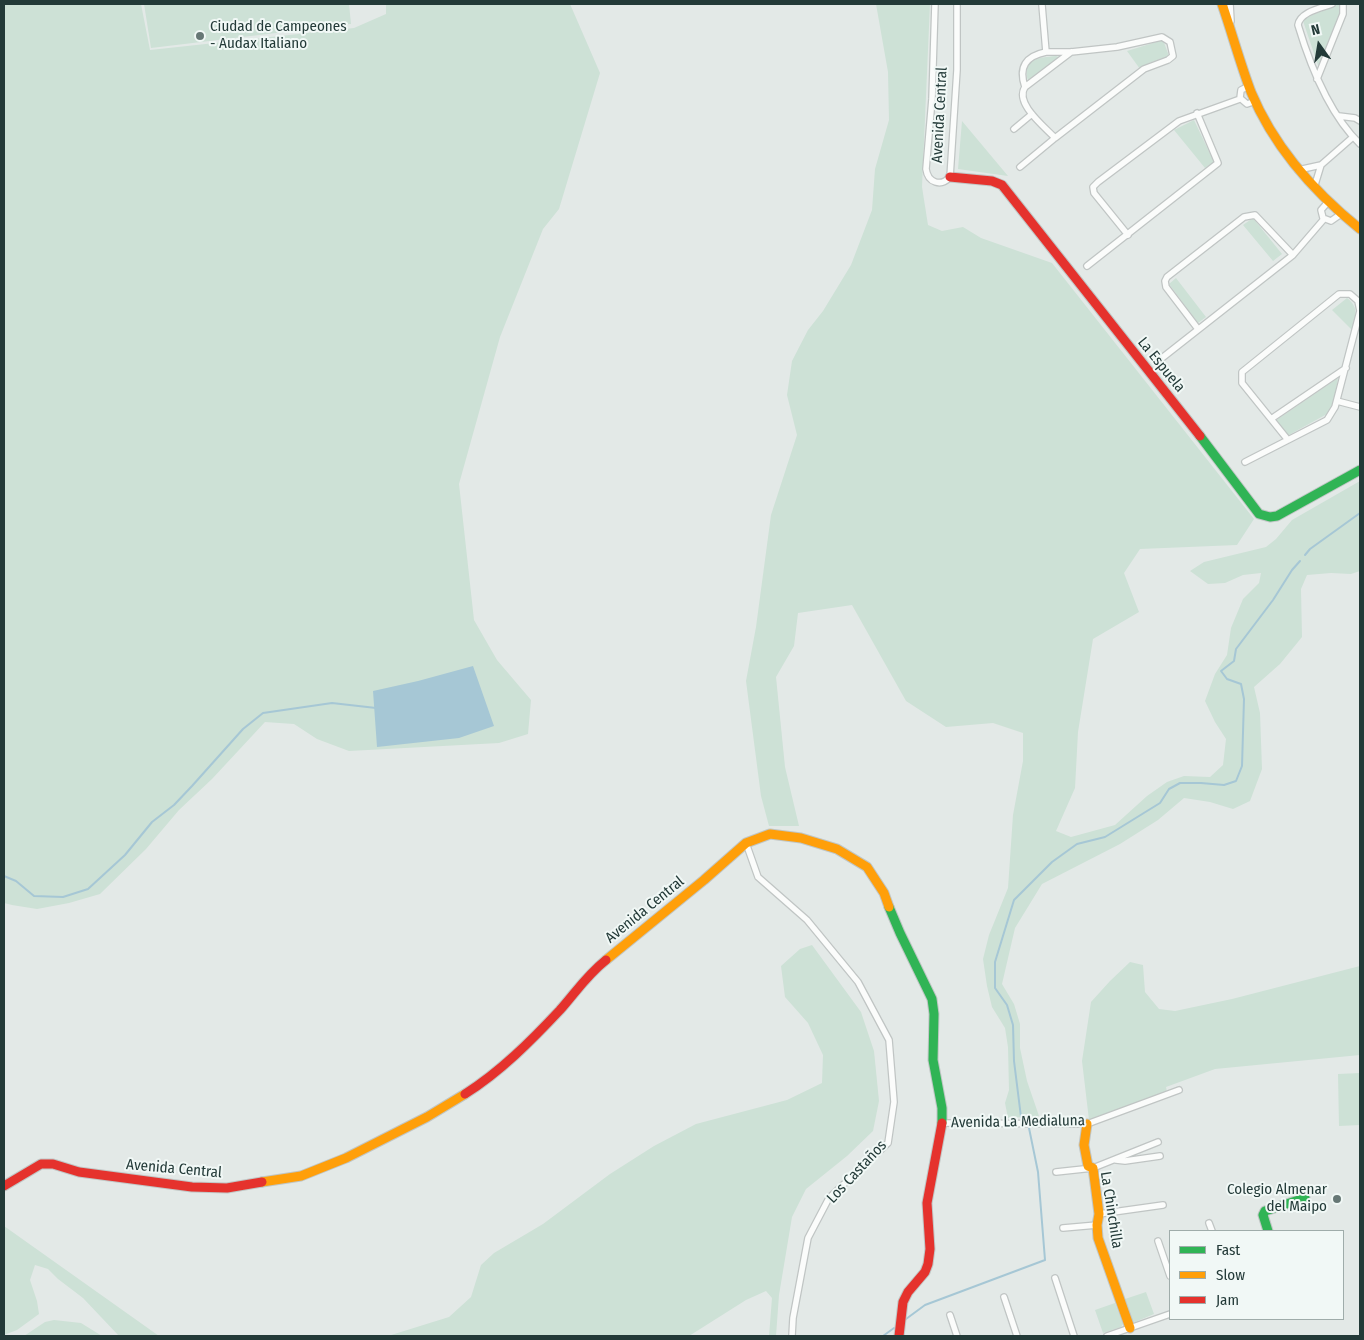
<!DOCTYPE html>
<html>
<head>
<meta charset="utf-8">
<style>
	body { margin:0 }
	#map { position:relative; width:1364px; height:1340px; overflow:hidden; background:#e3e9e7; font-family:"Fira Sans Condensed",sans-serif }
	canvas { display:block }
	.frame { position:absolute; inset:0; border:5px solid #233a38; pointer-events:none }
	.legend { position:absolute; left:1169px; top:1230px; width:175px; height:90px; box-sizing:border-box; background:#f1f8f6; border:1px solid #9facaa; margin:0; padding:6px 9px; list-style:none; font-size:15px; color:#233a38 }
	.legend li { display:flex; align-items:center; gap:10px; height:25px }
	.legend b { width:25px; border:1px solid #9facaa }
	.north { position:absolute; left:1294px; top:20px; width:50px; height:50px; -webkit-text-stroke:4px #f1f8f6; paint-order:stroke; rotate:347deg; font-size:14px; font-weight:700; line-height:20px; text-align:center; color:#233a38 }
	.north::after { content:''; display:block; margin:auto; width:18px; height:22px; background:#233a38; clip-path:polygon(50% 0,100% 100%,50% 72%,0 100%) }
</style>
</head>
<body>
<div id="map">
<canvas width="1364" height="1340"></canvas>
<div class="frame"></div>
<ul class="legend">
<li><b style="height:6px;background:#30b455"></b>Fast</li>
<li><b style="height:6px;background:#ff9f0a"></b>Slow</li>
<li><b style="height:6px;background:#e5322d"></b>Jam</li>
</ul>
<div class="north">N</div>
</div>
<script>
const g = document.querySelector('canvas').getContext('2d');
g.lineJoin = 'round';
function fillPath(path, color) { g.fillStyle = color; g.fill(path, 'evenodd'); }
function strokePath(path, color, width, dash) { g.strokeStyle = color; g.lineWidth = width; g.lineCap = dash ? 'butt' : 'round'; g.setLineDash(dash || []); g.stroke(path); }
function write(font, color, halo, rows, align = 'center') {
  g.font = font + ' "Fira Sans Condensed",sans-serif'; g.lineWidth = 4; g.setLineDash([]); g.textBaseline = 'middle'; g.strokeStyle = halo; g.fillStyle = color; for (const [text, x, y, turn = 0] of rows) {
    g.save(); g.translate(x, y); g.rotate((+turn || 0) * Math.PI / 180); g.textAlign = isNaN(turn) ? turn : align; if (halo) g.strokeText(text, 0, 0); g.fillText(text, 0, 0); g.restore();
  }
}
const green = new Path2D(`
	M4,4H141L150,50L354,28L386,14V4H570L600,73L559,209L543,229L500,337L459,484L474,620L497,660L531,700L528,734L499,743L349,751L317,739L294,724L265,722L212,779L179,810L146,849L100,894L69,903L37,909L12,905L4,903Z
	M144,4H349L351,24L151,48Z
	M876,4H930L922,187L928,225L942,231L963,227L981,238L1052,263L1254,519L1237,545L1140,549L1124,573L1139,612L1093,639L1078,732L1075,788L1056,831L1071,837L1115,825L1147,796L1167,782L1184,776L1210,777L1223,765L1226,739L1215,722L1205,701L1215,674L1227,655L1231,628L1243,599L1259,583L1261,573L1243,575L1225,583L1208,584L1190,571L1204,562L1266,547L1276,539L1292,520L1360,481V571L1351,574L1331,573L1307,575L1301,589L1302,637L1280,664L1254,687L1260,713L1262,769L1250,801L1233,809L1210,802L1184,798L1158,820L1120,844L1042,884L1015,928L1002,984L1014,1004L1020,1024V1048L1027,1081L1039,1116L1008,1118L1005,1103L1009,1090L1008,1047L1005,1028L992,1007L987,986L983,959L989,935L1008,888L1013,815L1023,761V733L993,723L946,727L906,701L852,605L798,613L794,646L776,677L785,767L799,826H769L761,796L746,681L756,627L771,515L797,435L787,395L792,361L808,330L823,311L851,265L872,210L875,169L889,120L888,72Z
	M1339,4L1342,9L1319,68L1303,21L1305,18Z
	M1163,40L1169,56L1149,63L1140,69L1127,51Z
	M1056,56L1059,57L1028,81C1022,58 1038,58 1056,56Z
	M1194,120L1214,162L1205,168L1174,130Z
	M962,121L967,127L1008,176L958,169Z
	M1253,218L1282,254L1273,261L1243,225Z
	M1176,278L1206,317L1198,323L1169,284Z
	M1347,298C1360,308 1355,317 1352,330L1332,310Z
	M1338,378L1334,401L1327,414L1287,436L1275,421Z
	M812,945L861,1012L874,1051L879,1101L873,1131L847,1156L806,1189L792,1217L779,1295L776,1336H769L772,1298L766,1291L746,1300L689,1336H388L449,1317L471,1297L481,1265L494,1253L543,1224L610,1174L654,1146L696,1124L787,1100L822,1083L823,1055L808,1023L785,997L781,966L800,949Z
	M1130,962L1143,965L1145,992L1159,1009L1175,1011L1232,999L1360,966V1055L1215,1069L1166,1087L1167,1092L1089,1120L1082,1061L1091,1002L1110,981Z
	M1360,1073V1125L1339,1126L1338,1074Z
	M4,1226L159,1336H119L83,1298L58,1279L48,1269L35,1265L30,1280L37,1301L39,1314L17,1330L4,1335Z
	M1146,1292L1154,1314L1135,1322L1132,1321L1125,1299Z
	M1115,1303L1123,1324L1121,1327L1103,1333L1095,1310Z
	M54,1320L81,1323L102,1336H24L45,1322Z`);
const water = new Path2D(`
	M473,666L494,726L459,738L377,747L373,691L418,681Z`);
const stream = new Path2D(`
	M4,178V197
	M1305,555L1310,549L1360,513
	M4,876L16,881L34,896L63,897L88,889L125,855L152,822L174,805L192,786L243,729L263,713L332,703L376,708
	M1021,1117L1014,1061L1013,1025L1007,1005L995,988V962L1014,900L1052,862L1077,844L1105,837L1160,803L1169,789L1180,783H1201L1224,785L1236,781L1242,766L1244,699L1241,684L1227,679L1221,671L1234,661L1236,649L1273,600L1292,570L1300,561
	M906,1319L925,1305L1045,1260L1038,1172L1029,1128
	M883,1336L894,1328`);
const street = new Path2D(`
	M935,4L932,99L926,169C928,183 941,187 950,177L957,70V4
	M1230,4L1231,21
	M1332,4C1321,8 1300,12 1298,25C1310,65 1330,115 1360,144
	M1042,5L1046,52C1026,56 1018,67 1025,87C1014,103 1045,127 1055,138
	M1317,79L1343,14V4
	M1249,86L1241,90L1240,98L1247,104L1256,101
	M1025,87L1071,52
	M1339,116L1355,118L1360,121
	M1014,129L1032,114
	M1020,167L1055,138L1144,69L1168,60L1173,56L1170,42L1162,37L1117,47L1071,52H1046
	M1298,170L1321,165L1353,137
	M1314,188L1321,165
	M1328,202L1321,210L1323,218L1331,221L1341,214
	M1128,235L1094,193L1093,187L1098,182L1179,121L1240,99
	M1087,266L1218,163L1197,113
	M1198,329L1166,287L1165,281L1167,277L1244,217L1255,215L1293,255
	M1162,358L1293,255L1324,219
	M1337,401L1360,407
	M1271,419L1346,368
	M1245,462L1327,420L1335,407L1360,311L1358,301L1350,294H1339L1242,372V383L1288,440
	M746,843L758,877L807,920L858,982L889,1040L894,1102L888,1143L829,1198L808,1238L793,1318L792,1336
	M942,1123L1087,1124L1179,1090
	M1116,1160L1125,1161L1160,1156
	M1056,1172L1093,1168L1158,1142
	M1099,1214L1163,1205
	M1209,1223L1212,1231
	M1063,1228L1097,1225
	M1158,1241L1170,1276
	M1055,1278L1074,1336
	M1004,1297L1017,1336
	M950,1315L957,1336
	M1107,1336L1170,1314`);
const fast = new Path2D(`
	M1200,436L1259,514L1270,517L1277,516L1360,470
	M889,907L900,933L932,999L934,1014L933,1060L942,1108V1123
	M1268,1231L1263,1215L1265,1211L1305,1198`);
const slow = new Path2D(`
	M1222,4C1232,33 1240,63 1251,92C1274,147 1314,192 1360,229
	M606,960L704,880L746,843L770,834L801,838L837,849L867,867L884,893L889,907
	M1087,1124L1084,1145L1088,1166L1093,1168L1099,1214L1097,1225L1098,1238L1130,1328
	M262,1182L301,1176L346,1158L427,1117L465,1094`);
const jam = new Path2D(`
	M950,177L992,181L1002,185L1200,436
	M465,1094C500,1072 531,1041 560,1010C576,992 586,976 606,960
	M4,1186L41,1164H53L79,1172L192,1187L227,1188L262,1182
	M899,1336L903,1302L908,1292L925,1272L928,1264L930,1249L927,1203L942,1123`);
const markers = [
	[200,36,5,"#667775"],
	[1337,1199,5,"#667775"]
];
const poiNames = [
	["Ciudad de Campeones",210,27],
	["- Audax Italiano",210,44],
	["Colegio Almenar",1327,1190,"right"],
	["del Maipo",1327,1207,"right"]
];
const streetNames = [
	["Avenida Central",940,115,-87],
	["La Espuela",1161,365,51],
	["Avenida Central",645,910,-39],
	["Avenida La Medialuna",1018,1122,-1],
	["Avenida Central",174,1169,5],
	["Los Castaños",857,1172,-47],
	["La Chinchilla",1111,1210,81]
];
fillPath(green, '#cde1d6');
fillPath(water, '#a6c7d5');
strokePath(stream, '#a6c7d5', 2);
strokePath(street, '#c0c5c4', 8);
strokePath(fast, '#c0c6c5', 11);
strokePath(slow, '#c0c6c5', 11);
strokePath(jam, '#c0c6c5', 11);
strokePath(street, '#fbfcfb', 5.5);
strokePath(fast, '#30b455', 9);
strokePath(slow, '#ff9f0a', 9);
strokePath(jam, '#e5322d', 9);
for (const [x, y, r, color] of markers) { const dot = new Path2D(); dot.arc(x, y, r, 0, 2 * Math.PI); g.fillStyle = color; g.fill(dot); strokePath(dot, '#f1f8f6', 2); }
write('15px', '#233a38', '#f1f8f6', poiNames, 'left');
write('15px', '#233a38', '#f1f8f6', streetNames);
</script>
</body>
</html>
